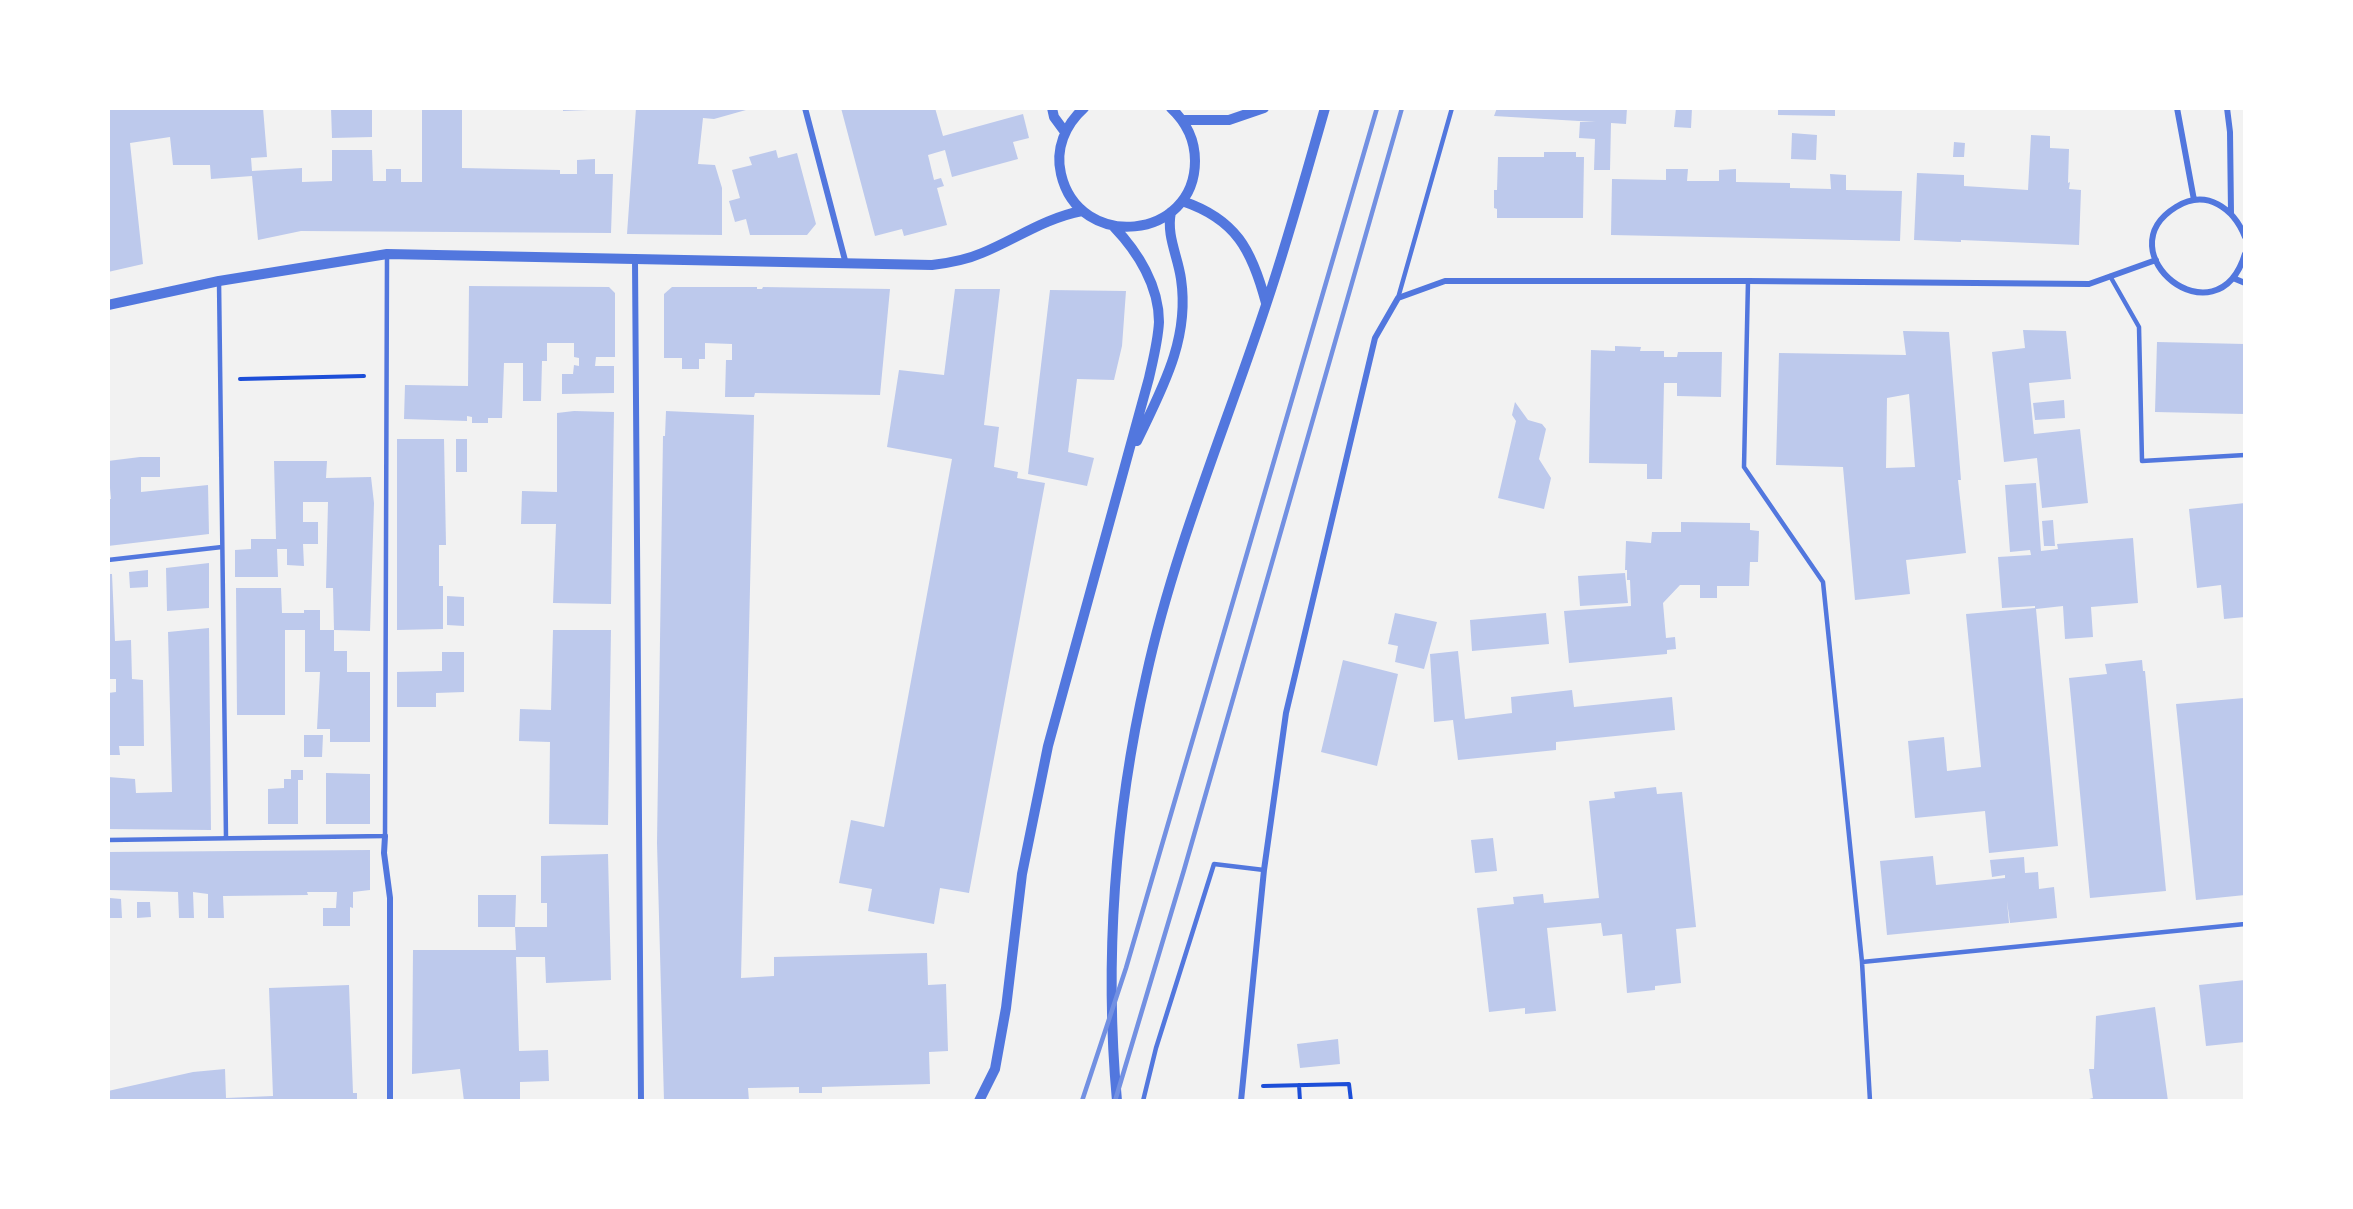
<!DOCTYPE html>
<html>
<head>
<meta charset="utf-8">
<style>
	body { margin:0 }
	#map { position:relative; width:2353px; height:1209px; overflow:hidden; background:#f2f2f2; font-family:"Source Sans 3",sans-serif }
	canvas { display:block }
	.frame { position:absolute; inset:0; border:110px solid #fff; pointer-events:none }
</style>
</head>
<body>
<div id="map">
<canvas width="2353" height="1209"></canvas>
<div class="frame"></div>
</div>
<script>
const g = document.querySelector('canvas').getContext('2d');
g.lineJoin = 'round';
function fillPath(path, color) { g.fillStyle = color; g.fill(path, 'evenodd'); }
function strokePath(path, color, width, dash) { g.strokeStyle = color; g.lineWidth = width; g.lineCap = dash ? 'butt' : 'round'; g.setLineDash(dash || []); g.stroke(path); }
const building = new Path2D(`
	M108,108H263L267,157L251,158L252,171L302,168V182L332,181V150H372L373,181H386V169H401V182H422V108H462V168L560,170V174H577V160L595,159V174H613L611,233L301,231L258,240L252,176L211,179L210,165H173L170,137L130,143L143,264L108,272Z
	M331,108H372V137L332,138Z
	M563,108H588V110L563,111Z
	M636,108H753L714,119L703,118L698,164L715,165L722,188V235L627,234Z
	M841,108H935L943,136L1023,114L1029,138L1013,142L1018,159L952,177L945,150L928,155L934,180L941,178L944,186L937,188L947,225L904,236L902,229L875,236Z
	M1497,108H1627L1626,124L1611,123L1610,170H1594L1595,139L1579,138L1580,122H1596L1494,116Z
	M1676,108H1692L1691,128L1674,127Z
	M1778,108H1835V116L1778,115Z
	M1792,133L1817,135L1816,160L1791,159Z
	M2031,135L2050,136V148L2069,149L2068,183L2070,182L2069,189L2081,190L2079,245L1961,240V242L1914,240L1917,173L1964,175V186L2028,190Z
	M1954,142L1965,143L1964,157H1953Z
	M776,150L778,158L797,153L816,224L807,235H750L746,219L735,222L729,201L740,198L732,170L752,165L749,157Z
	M1544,152H1576V157H1584L1583,218H1497V209L1494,208V190H1497L1498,157H1544Z
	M1666,169H1688L1687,181H1719V170L1736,169V182L1790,183V188L1831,189L1830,174L1846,175V190L1902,191L1900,241L1611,235L1612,179L1666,180Z
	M469,286L609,287L615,293V357H596L595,366H614V393L562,394V374H573L574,365L579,366V358L574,357V343H547V361H542L541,401H523V363H504L502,418H488V423H472V417L467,416V421L404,419L405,385L468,386Z
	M672,287H757V289H762L763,287L890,289L880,395L755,393L754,397H725L726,360H732V344L705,343V359H699V369H682V358H664V294Z
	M955,289H1000L984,425L999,427L994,467L1018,472L1017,478L1045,483L969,893L940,888L934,924L868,911L872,889L839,883L851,820L884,827L952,459L887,447L899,370L944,375Z
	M1050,290L1126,291L1122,346L1114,380L1077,379L1068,452L1094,458L1087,486L1028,474Z
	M2023,330L2066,331L2071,379L2029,383L2034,434L2080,429L2088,503L2042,508L2037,458L2004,462L1992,352L2025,348Z
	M1903,331L1949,332L1961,480H1958L1966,553L1906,560L1910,594L1855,600L1843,467L1776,465L1779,353L1906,355ZM1909,394L1915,467L1886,468L1887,398Z
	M2157,342L2245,344V414L2155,412Z
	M1615,346L1641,347L1640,351H1664V357H1677L1678,352H1722L1721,397L1677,396V383H1664L1662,479H1647V464L1589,463L1591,350L1615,351Z
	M2064,400L2065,418L2035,420L2033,403Z
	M1515,402L1528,420L1542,424L1546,429L1539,459L1551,478L1544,509L1498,498L1516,421L1512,415Z
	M574,411L614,412L611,604L553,603L556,524H521L522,491L557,492V413Z
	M666,411L754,415L741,978L774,976V957L927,953L928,985L946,984L948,1051L929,1052L930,1084L822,1087V1093H799V1087L748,1088L749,1101H664L657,843L663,436H665Z
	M397,439H444L446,545H439V586H443V629L397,630Z
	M456,439H467V472H456Z
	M140,457H160V477H141V492L208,485L209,534L108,546V499H111L110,488H108V461Z
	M274,461H327L326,478L371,477L374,503L370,631L334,630V651H347V672H370V742H330V729H317L320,672H305V630H285V715H237L236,588H281L282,613H304V610H320V630H334L333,588H326L328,502H303V522H318V544H303L304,566L287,565V549H277L278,577H235V550L251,549V539H276Z
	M2036,483L2041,551L2058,549L2057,544L2133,538L2138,603L2091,607L2093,637L2065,639L2063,606L2036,609L2058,846L1989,853L1985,811L1915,818L1908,741L1944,737L1947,771L1981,767L1966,614L2035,608V606L2002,608L1998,557L2031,555L2030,550L2010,552L2005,485Z
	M2245,503V617L2224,619L2221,585L2197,588L2189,509Z
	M2053,520L2055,546H2044L2042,521Z
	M1681,522L1750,523V530L1759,531L1758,562H1750L1749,586H1717V598H1700V585H1680L1663,603L1666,638L1675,637L1676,649L1667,650V654L1569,663L1564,611L1631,606L1630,580H1627V570H1625L1626,541L1651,543L1652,532H1681Z
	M209,563V608L167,611L166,568Z
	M148,570V587L130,588L129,572Z
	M1625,573L1628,603L1580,606L1578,576Z
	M108,574H112L115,641L131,640L132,679L143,680L144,746H119L120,755H108V693L116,692V679H108Z
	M447,596L464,597V626L447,625Z
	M1395,613L1437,622L1424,669L1395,662L1398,646L1388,644Z
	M1546,613L1549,644L1472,651L1470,620Z
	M209,628L211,830L108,829V777L135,779L136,793L172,792L168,632Z
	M553,630H611L608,825L549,824L550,742L519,741L520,709L551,710Z
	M1458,651L1465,719L1512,713L1511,697L1572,690L1574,707L1672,697L1675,730L1556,742V750L1458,760L1453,720L1434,722L1430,654Z
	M442,652H464V692L436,693V707H397V672L442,671Z
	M1343,660L1398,674L1377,766L1321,752Z
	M2142,660L2143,671H2145L2166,891L2090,898L2069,678L2107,674L2105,664Z
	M2244,698L2245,895L2196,900L2176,704Z
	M304,735H323L322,757H304Z
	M291,770H303V780H298V824H268V789L284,788V779H291Z
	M326,773L370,774V824H326Z
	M1656,787L1657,794L1682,792L1696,927L1676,929L1681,983L1655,986V990L1627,993L1622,934L1603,936L1601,923L1547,928L1556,1011L1525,1014V1008L1489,1012L1477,908L1514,904L1513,897L1543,894L1544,903L1599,898L1589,801L1615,798L1614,792Z
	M1493,838L1497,871L1475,873L1471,840Z
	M370,850V890L353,892V908L350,907V926H323V908H336L337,892H307L308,895L223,896L224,918H208V894L193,892L194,918H179L178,892L110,890V898L121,899L122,918H108V852Z
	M608,854L611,980L546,983L545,957H516L519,1051L548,1050L549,1081L520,1082V1101H464L460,1069L412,1074L413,950H516L515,927H547V903H541V856Z
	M1933,856L1936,885L2005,878V875L1992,877L1990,860L2024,857L2025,873L2038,872L2039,889L2054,887L2057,918L2010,923L2007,901L2009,923L1887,935L1880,861Z
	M478,895H516L515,927H478Z
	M137,902H150L151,917L137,918Z
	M2245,980V1042L2206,1046L2199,985Z
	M349,985L353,1093H357V1101H108V1091L193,1072L225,1069L226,1098L273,1096L269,988Z
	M2155,1007L2168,1101H2081L2093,1098L2089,1069H2094L2096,1016Z
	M1338,1039L1340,1064L1300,1068L1297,1044Z`);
const path = new Path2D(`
	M240,379L364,376
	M1299,1085L1300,1101
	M1263,1086L1349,1084L1351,1101`);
const service = new Path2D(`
	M2110,276L2139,327L2142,461L2245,455
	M219,281L226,838
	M1748,281L1744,467L1823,582L1862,962
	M1398,298L1452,108
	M108,560L222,547
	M108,840L385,836L387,255
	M1143,1101L1156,1048L1214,864L1264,870
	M1870,1101L1862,962L2245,924`);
const minor = new Path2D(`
	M805,108L846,264
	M2177,108L2194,200
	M2227,108L2230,132L2231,213
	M2245,237C2234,209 2207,188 2176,207C2103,252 2217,345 2245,254
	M635,260L641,1101
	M2233,278L2245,283
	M385,836L384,853L390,898V1101
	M1241,1101L1264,870L1286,713L1375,338L1398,298L1445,281H1748L2089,284L2156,260`);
const tertiary = new Path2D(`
	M1052,108L1054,117L1065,132
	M1084,108C1065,125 1055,149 1061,174C1079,252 1195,240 1195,161C1195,140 1186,122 1171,108
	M1182,120H1229L1264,108
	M1182,201C1236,219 1252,250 1266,303
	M108,305L219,281L387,254L932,265C949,263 966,260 982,253C1016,239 1045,218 1082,211
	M1137,441C1162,389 1190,339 1181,279C1178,256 1166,236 1171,212
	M979,1101L995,1069L1006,1008L1022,874L1048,746L1149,378C1153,360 1158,341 1159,322C1159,286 1138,252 1114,227
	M1117,1101C1104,960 1115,814 1146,677C1174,549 1225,429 1266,305C1288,240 1306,174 1325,108`);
const rail = new Path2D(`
	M1082,1101L1126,968L1377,108
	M1115,1101L1184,870L1402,108`);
fillPath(building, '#bdc9ec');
strokePath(path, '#1d4ed8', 4);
strokePath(service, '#5277de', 4.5);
strokePath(minor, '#5277de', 6);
strokePath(tertiary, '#5277de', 10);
strokePath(rail, '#7290e2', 4.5);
</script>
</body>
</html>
